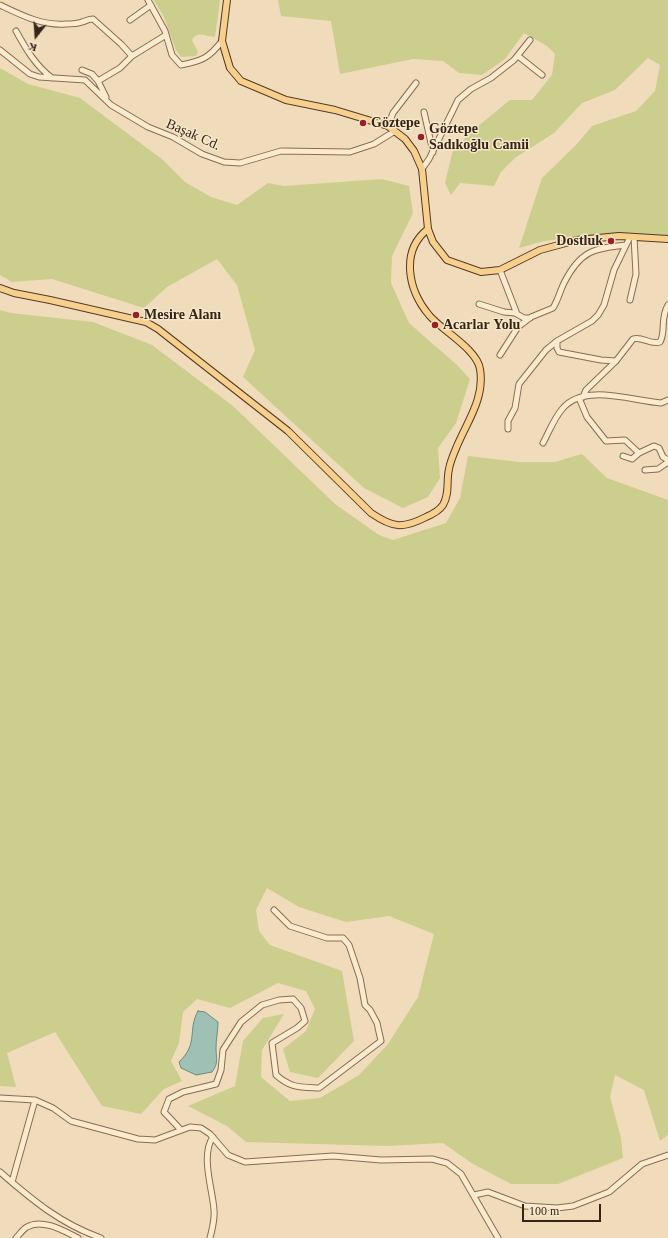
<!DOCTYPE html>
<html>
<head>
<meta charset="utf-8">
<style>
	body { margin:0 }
	#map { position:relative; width:668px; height:1238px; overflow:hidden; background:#f0dcba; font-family:Georgia,serif }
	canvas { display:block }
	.north { position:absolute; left:16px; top:16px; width:40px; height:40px; -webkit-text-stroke:3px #f7e7c9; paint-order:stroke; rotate:197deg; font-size:11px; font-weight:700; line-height:16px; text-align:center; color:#352519 }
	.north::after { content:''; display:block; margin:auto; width:14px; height:18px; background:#352519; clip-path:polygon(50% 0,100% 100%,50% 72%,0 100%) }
	.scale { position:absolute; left:522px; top:1204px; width:79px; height:18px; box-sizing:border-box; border:2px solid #352519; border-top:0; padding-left:5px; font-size:12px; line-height:14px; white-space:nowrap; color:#352519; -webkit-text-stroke:3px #f7e7c9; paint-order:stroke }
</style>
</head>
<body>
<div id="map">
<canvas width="668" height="1238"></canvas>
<div class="north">K</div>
<div class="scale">100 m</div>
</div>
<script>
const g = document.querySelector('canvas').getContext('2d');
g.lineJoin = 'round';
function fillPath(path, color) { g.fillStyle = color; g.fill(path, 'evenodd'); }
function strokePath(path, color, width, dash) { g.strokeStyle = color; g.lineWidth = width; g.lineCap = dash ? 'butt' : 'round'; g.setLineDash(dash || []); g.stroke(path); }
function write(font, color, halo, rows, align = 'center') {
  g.font = font + ' Georgia,serif'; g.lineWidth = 3; g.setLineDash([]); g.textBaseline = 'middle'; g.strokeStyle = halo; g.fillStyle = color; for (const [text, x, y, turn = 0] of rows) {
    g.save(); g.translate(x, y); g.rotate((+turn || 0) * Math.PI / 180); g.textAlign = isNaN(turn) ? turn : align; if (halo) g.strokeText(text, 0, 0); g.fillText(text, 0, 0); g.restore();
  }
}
const green = new Path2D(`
	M154,0H220L215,37C205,37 198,30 192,40L198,52L196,56L181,57L176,50L164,17Z
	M278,0H668V239L594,235L544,241L519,248L542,178L577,144L592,126L636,111L655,91L660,65L648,58L615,90L582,103L554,133L515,158L501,172L494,186L460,183L451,195L445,183L453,150L477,127L510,100H532L552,75L555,54L547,46L524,33L505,59L482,75L459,73L443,61L413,59L340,74L331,21L281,16Z
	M0,68L28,84L80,98L163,160L185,182L211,197L237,205L268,183L284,186L382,179L409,186L413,213L392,256L391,283L409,323L457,365L470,379L456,423L438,448L440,478L428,497L403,508L364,488L243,377L255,350L237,285L217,259L167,287L144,308L52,279L12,282L0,275Z
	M0,310L11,313L93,322L152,345L233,406L335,504L379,535L393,540L446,523L460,498L468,456L519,462H555L582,454L607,478L668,500V1135L660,1141L644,1090L615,1075L610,1097L621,1138L623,1158L558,1184H511L473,1164L443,1143L387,1146L246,1142L227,1126L188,1106L235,1086L243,1041L263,1018L284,1014L262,1050L261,1077L290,1101L320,1098L359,1075L388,1044L418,997L434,934L389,916L346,922L299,907L267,888L256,910L259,931L270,945L342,971L354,1041L318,1078L290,1072L283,1049L306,1031L315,1009L306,991L278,983L230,1008L197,999L183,1012L179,1043L171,1061L182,1081L164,1089L141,1114L102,1106L55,1032L7,1053L16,1087L0,1086Z`);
const water = new Path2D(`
	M198,1011L205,1012L218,1022C218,1031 216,1039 216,1048C216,1058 219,1063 212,1072L196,1075L181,1068L179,1062C199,1043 187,1031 198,1011Z`);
const minor = new Path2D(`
	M148,0L165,31L172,55L181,65C202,61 209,58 222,41
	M0,5C21,15 42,26 66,24C71,24 77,24 82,22C86,21 88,19 93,19L121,44L132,56
	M130,20L151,5
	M16,31C26,49 35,65 52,78
	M0,50L30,74L39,77L85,80L111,105L148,127L173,137L202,154L224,162L240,163L281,151L350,152L374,144L395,131
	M518,56L542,75
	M82,70L92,74L98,81
	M106,97L98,81L120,68L132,56L166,35
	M424,112L433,152
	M388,126L393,113L416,83
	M422,169L429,159L458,100L471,89L491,78L514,60L530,40
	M500,270L517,314
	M630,300L636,274L634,237
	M479,304L504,312L515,313L524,318H530
	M500,355L518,327L531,317L553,308C558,300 560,291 564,283C580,251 594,248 626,245
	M616,361L601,360L559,352L557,348V341L592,321L598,315L604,305L614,270L630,237
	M583,397L586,390L616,361L633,339C642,336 650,345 660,342C666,332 660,318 668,305
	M579,398L587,417L606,441L625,440L639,453
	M508,429V421L515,408L519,384L546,350L557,341
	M543,443C549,432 554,418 563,408C584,383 633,401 661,403L668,400
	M623,456L632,459L639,453L654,446L659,448L663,457L668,460
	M645,470L658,469L668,462
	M0,1098L35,1100L53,1108L71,1121L138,1139L155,1140L190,1127L201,1128L210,1134L228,1155L245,1162L333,1156L381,1160L432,1159L447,1163L461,1174L498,1238
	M181,1130L164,1112L169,1099L183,1092L216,1084L221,1070L223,1050L241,1022L262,1005L279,1000L293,999L301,1008L305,1021L297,1028L272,1043L276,1075C291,1088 299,1087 319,1088L381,1041L377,1023L370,1010L365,1005L360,978L349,945L343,938H327L290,926L274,910
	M0,1172C32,1200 61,1224 101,1238
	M12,1182L35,1100
	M474,1195L488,1192L525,1206L557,1208L573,1206L609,1192L642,1164L668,1155
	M16,1238C20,1234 23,1229 27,1227C42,1218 64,1231 78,1238
	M210,1238C212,1229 215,1220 214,1210C213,1191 200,1155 213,1137`);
const major = new Path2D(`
	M227,0L222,41L230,68L241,81L286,100L335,110L388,126L405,139L414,151L422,169L428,229L433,242L447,260L481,272L500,270L540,250L577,240L619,236L668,239
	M0,288L14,293L50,300L146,322L158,329L288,431L371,513C393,528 403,529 426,517C433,514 439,511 443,505C450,493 446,482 449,469C450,462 454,453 457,446C467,422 485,398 480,369C477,349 441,330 429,315C408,290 400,251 428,229`);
const markers = [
	[363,123,4,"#9a1f28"],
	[421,137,4,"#9a1f28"],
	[611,241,4,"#9a1f28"],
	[136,315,4,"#9a1f28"],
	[435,325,4,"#9a1f28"]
];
const poiNames = [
	["Göztepe",371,123],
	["Göztepe",429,129],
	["Sadıkoğlu Camii",429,145],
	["Dostluk",603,241,"right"],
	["Mesire Alanı",144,315],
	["Acarlar Yolu",443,325]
];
const streetNames = [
	["Başak Cd.",193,135,24]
];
fillPath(green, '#cbce8d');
fillPath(water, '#9fc0b4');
strokePath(water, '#668e81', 1);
strokePath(minor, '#886c53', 7);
strokePath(major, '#543a28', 8);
strokePath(minor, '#fbeacd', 5);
strokePath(major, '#f8d08d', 6);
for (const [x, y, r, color] of markers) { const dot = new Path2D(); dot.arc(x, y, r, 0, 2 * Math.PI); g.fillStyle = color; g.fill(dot); strokePath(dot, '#f7e7c9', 1.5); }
write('bold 14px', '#352519', '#f7e7c9', poiNames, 'left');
write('14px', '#352519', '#f7e7c9', streetNames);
</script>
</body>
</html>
